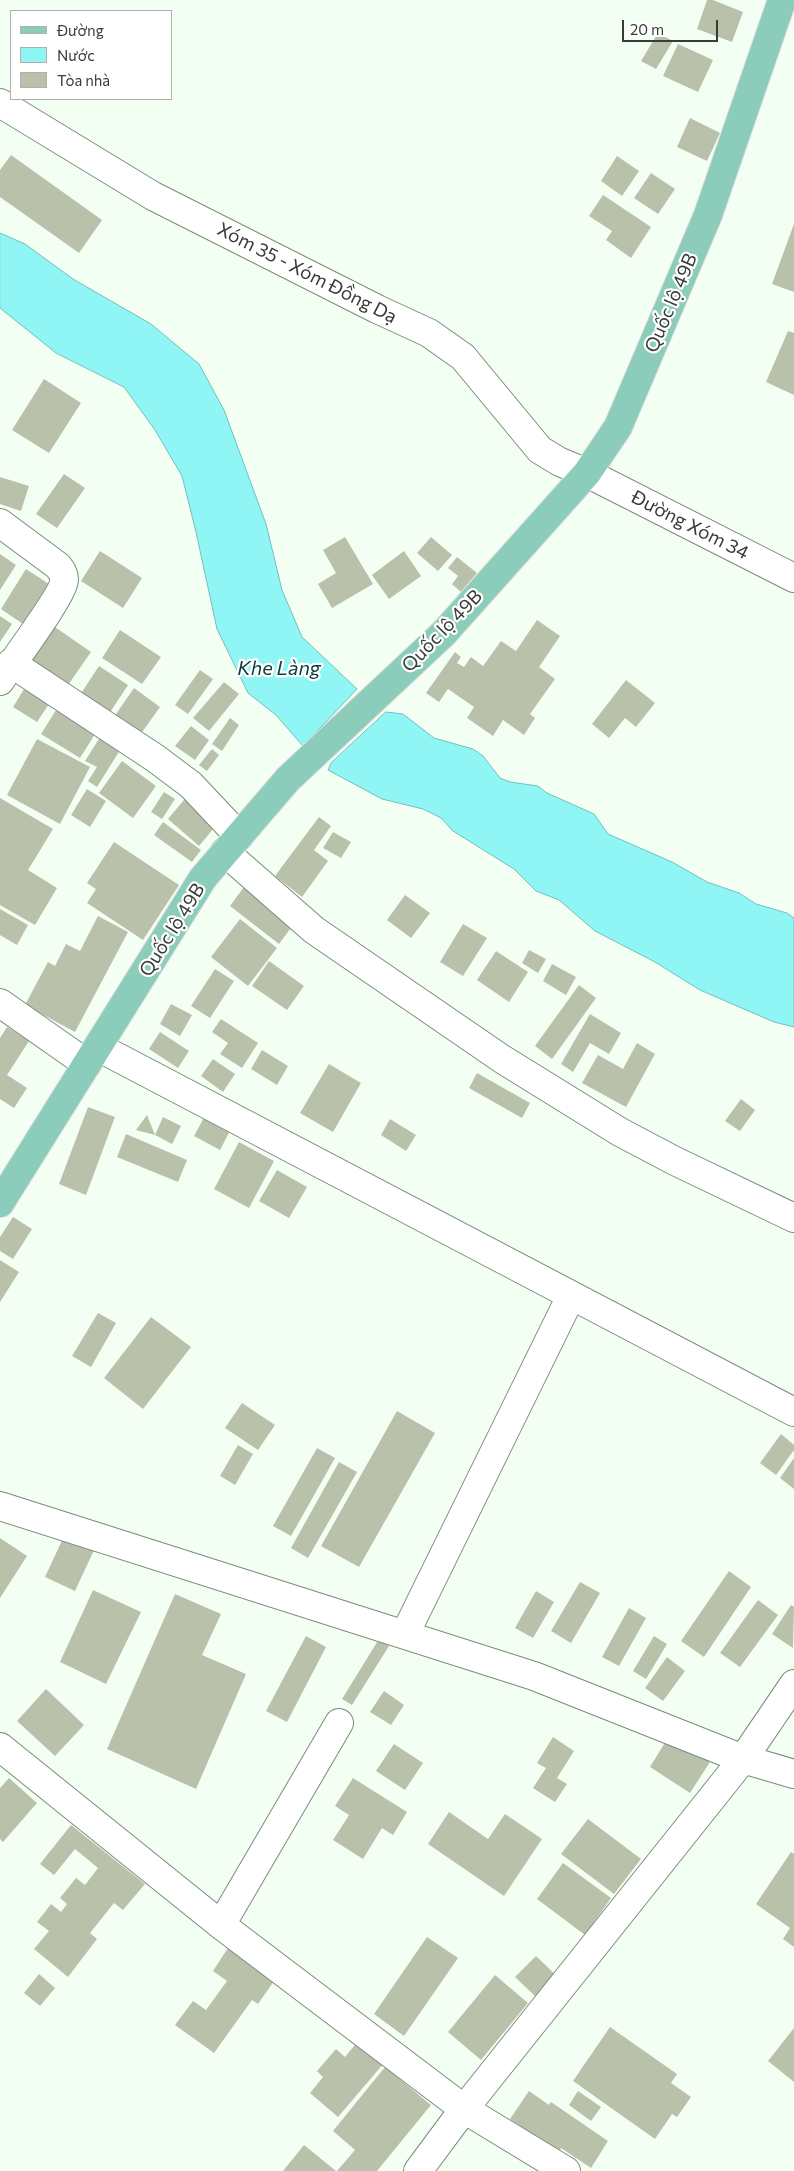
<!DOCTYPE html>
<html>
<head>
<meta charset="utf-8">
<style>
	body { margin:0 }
	#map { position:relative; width:794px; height:2171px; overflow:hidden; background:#f4fff4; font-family:Commissioner,sans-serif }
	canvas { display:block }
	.legend { position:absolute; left:10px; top:10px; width:162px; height:90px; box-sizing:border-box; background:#fff; border:1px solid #afb1af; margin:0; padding:6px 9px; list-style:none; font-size:15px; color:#363d36 }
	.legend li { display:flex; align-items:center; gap:10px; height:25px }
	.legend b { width:25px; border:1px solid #afb1af }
	.scale { position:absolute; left:622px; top:20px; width:96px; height:22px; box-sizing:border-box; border:2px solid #363d36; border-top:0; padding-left:6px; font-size:15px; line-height:18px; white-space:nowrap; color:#363d36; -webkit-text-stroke:4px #fff; paint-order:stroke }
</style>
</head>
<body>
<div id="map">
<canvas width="794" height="2171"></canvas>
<ul class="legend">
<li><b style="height:6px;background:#8bccba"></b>Đường</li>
<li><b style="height:14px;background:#90f5f5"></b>Nước</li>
<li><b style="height:14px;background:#b9c1ab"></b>Tòa nhà</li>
</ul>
<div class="scale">20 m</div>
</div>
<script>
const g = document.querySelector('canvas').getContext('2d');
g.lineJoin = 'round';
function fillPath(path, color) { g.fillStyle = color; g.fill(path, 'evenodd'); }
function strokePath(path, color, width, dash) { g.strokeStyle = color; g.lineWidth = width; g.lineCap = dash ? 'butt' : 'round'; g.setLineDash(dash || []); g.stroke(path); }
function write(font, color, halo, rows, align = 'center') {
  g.font = font + ' Commissioner,sans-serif'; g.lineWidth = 4.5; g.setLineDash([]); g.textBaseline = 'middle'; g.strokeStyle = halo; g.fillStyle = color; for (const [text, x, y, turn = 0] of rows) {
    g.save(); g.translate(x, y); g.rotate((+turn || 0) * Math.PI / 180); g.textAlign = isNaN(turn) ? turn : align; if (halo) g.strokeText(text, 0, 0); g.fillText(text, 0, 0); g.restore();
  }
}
const water = new Path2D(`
	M0,233L25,244L73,279L151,324L199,364L224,410L266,524L282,590L302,637L357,689L303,746L276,715L248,693L217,629L196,532L182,476L155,430L124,387L56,353L0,308Z
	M386,712L403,714L434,738L473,749L483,756L500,778L510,782L538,786L547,793L594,814L608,834L672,862L707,882L739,893L756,904L787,913L794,918V1027L774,1022L700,990L655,962L595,931L559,900L536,891L514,869L453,831L441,818L423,809L382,799L328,770L331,763Z`);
const building = new Path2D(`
	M707,0H713L743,12L732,42L697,29Z
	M658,33L673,41L656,69L641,61Z
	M678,44L713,60L698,92L663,76Z
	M690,118L720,133L707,161L677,147Z
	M11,155L102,220L79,253L0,197V170Z
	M617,156L639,171L622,196L601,181Z
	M651,173L675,189L658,214L634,198Z
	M603,195L651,227L631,258L606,240L612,231L589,216Z
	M794,224V292L772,284Z
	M788,331L794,333V395L766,382Z
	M44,379L81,403L49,453L12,430Z
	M64,474L85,488L57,528L36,514Z
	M0,477L29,486L21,511L0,504Z
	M345,537L373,584L332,608L318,584L336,573L323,550Z
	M431,537L452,555L438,571L417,553Z
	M100,551L142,578L123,608L81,581Z
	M404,551L421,576L389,599L372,575Z
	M0,554L16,565L0,590Z
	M457,557L477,573L461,592L452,584L458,576L448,568Z
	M26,569L49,584L23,624L1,609Z
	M0,616L12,624L0,642Z
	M537,620L560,636L539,667L555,679L530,714L535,718L524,735L503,720L493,736L467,718L474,707L448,689L439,702L426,693L455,652L461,657L457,663L464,667L471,657L483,666L501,641L516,651Z
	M52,625L91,652L66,688L28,662Z
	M120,630L161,657L142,684L102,658Z
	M99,666L128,685L107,717L78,698Z
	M200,670L213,679L188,714L175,705Z
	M626,680L655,703L636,727L625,718L609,738L592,724Z
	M224,682L239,694L209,731L193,718Z
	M26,686L51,701L37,722L13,707Z
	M134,688L160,707L140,735L114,717Z
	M58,707L97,731L80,758L41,734Z
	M230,718L239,725L222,751L212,744Z
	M191,726L209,740L195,760L175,746Z
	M102,734L122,747L97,787L88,781L97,767L85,761Z
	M37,739L90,767L60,824L7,795Z
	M212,749L219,755L207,771L199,765Z
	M122,761L156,786L133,818L99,793Z
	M87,789L106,801L90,827L71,815Z
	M164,792L175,799L162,819L151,812Z
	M188,795L219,822L199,846L168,819Z
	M0,798L53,829L28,870L57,888L35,925L0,905Z
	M319,817L331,826L314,850L328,861L302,897L275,876Z
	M163,822L201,850L192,862L154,835Z
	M333,832L351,842L341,858L323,848Z
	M114,842L179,885L143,940L87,903L96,889L87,883Z
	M244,887L293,925L279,944L230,906Z
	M405,895L430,913L411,938L387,920Z
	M0,909L28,925L17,945L0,935Z
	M98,916L128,932L75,1032L25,1005L48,962L55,966L66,944L80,951Z
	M240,919L277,948L248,986L211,957Z
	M463,924L487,938L463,976L440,962Z
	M529,950L546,959L538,973L522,963Z
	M496,951L528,972L509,1002L477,980Z
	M269,961L304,986L287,1010L252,986Z
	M552,964L576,977L566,995L543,981Z
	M215,969L234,981L210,1018L191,1006Z
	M579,985L596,998L552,1059L535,1046Z
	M171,1004L192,1015L180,1036L160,1024Z
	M590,1014L621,1033L609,1054L590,1043L573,1072L561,1064Z
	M221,1019L258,1043L242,1068L220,1054L228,1043L212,1032Z
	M7,1027L29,1041L7,1075L27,1088L14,1108L0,1099V1038Z
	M160,1032L189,1051L178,1068L149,1049Z
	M637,1043L655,1054L626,1107L582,1083L598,1055L623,1069Z
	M262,1050L288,1066L277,1085L251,1069Z
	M213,1059L235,1074L223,1092L201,1076Z
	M329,1064L361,1083L333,1132L300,1113Z
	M477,1073L530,1103L522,1118L469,1088Z
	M741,1099L755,1110L740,1131L725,1121Z
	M88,1107L115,1117L86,1195L59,1184Z
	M207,1112L233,1125L220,1150L194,1136Z
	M147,1115L155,1135L136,1130Z
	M163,1117L181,1126L172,1144L155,1135Z
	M390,1119L416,1135L406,1151L381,1135Z
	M126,1134L187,1160L178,1182L117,1157Z
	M239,1142L274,1161L249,1208L214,1189Z
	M277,1170L307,1187L289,1218L259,1201Z
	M13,1217L32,1229L13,1259L0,1251V1237Z
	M0,1260L19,1272L0,1302Z
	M98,1313L116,1323L91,1367L72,1356Z
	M151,1317L191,1347L143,1409L104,1378Z
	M242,1403L275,1425L258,1450L225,1428Z
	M397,1411L435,1433L359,1567L321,1546Z
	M781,1434L794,1445V1450L776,1475L760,1463Z
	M238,1445L253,1454L235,1485L220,1476Z
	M317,1448L335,1458L291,1536L273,1526Z
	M794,1458V1489L780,1478Z
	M339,1462L357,1472L308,1558L291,1548Z
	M65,1534L95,1548L75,1591L45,1577Z
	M0,1538L27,1556L0,1598Z
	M729,1571L751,1587L704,1657L681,1641Z
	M580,1582L600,1593L571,1643L551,1631Z
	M93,1590L141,1612L106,1684L60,1662Z
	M536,1591L554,1602L533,1638L515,1628Z
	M175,1594L221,1614L202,1655L246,1674L196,1789L107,1749Z
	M758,1600L778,1615L740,1667L720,1653Z
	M791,1605L794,1607L793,1648L772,1634Z
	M629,1608L646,1618L619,1666L602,1657Z
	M306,1636L326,1647L287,1722L266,1711Z
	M654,1636L667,1644L646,1679L633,1671Z
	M379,1639L389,1646L352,1705L342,1699Z
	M667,1657L685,1671L663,1701L645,1688Z
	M46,1689L84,1725L55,1756L17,1721Z
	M384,1691L404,1705L391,1725L370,1712Z
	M669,1736L710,1762L690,1793L650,1767Z
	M553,1737L574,1751L557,1778L567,1784L555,1802L533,1788L546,1768L537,1763Z
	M394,1744L423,1763L405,1790L376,1771Z
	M9,1778L37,1803L3,1842L0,1839V1788Z
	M353,1778L407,1812L393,1835L382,1828L363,1859L333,1840L349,1815L335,1806Z
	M449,1812L488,1839L505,1814L542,1839L504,1896L428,1844Z
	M588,1819L641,1859L614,1894L561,1854Z
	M71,1825L145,1884L123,1910L114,1903L90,1933L97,1939L68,1977L34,1949L49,1931L37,1922L51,1904L61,1912L67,1904L60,1898L76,1878L85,1885L98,1868L75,1849L54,1875L40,1864Z
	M791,1852L794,1854V1947L783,1939L790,1928L756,1904Z
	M563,1863L611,1898L585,1935L537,1899Z
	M427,1937L458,1958L404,2036L374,2014Z
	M228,1948L274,1981L258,2004L252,2000L214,2053L175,2025L193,2001L206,2010L227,1981L213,1971Z
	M536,1956L558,1977L537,1998L515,1977Z
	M39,1974L55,1988L40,2006L24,1993Z
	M495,1975L528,2003L481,2060L448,2032Z
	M610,2027L677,2074L671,2083L691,2097L677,2117L672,2114L655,2139L573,2081Z
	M794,2028V2082L768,2061Z
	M359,2040L384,2063L338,2117L310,2093L323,2077L317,2071L336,2049L345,2057Z
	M385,2067L431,2105L377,2171H337L355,2150L333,2131Z
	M529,2091L549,2105L551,2102L608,2141L591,2168L561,2148L559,2152L510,2119Z
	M578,2091L601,2107L591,2121L569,2105Z
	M304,2145L336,2171H283Z`);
const minor = new Path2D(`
	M0,103L153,196L377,309L429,333L463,357L540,450L560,462L587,473L794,578
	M0,523L58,566C61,570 64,574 64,579C65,593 11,664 0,681
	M11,663L155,758L191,785L239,836
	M225,852L314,930L502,1059L620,1132L675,1161L794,1218
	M0,1003L87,1064
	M98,1047L794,1412
	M0,1506L534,1676L743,1759L794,1774
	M405,1634L571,1296
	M0,1747L221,1925L464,2109L566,2171
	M221,1925L339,1723
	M418,2171L464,2109L743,1759L794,1684`);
const major = new Path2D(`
	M0,1203L203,878L288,779L444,633L587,473L618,427L708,215L782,0`);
const streetNames = [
	["Xóm 35 - Xóm Đồng Dạ",307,273,27],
	["Quốc lộ 49B",671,303,-67],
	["Đường Xóm 34",690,525,27],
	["Quốc lộ 49B",442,631,-46],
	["Quốc lộ 49B",172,930,-58]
];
const waterNames = [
	["Khe Làng",279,668]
];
fillPath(water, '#90f5f5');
strokePath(water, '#75bebc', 1);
fillPath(building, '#b9c1ab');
strokePath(minor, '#7a8c7c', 30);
strokePath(major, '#dbdcdb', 30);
strokePath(minor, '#fff', 28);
strokePath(major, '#8bccba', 28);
write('19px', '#363d36', '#fff', streetNames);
write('italic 20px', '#0d3e3e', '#fff', waterNames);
</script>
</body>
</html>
